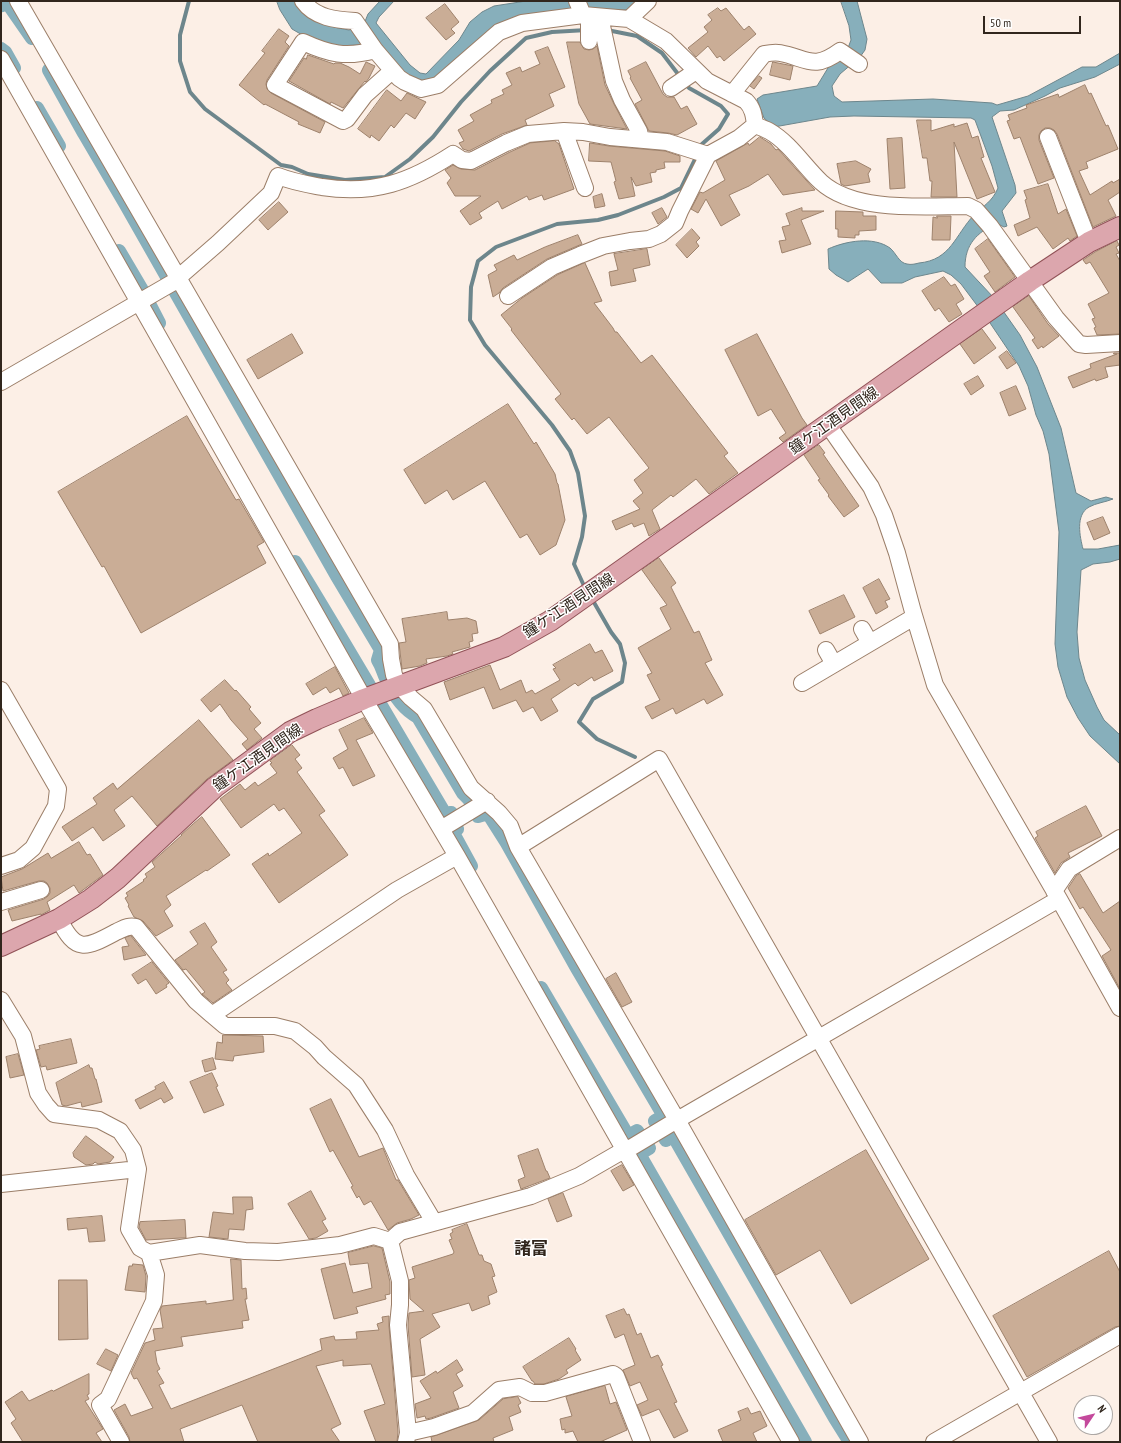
<!DOCTYPE html>
<html>
<head>
<meta charset="utf-8">
<style>
	body { margin:0 }
	#map { position:relative; width:1121px; height:1443px; overflow:hidden; background:#fcefe6; font-family:"PT Sans Narrow",sans-serif }
	canvas { display:block }
	.frame { position:absolute; inset:0; border:2px solid #31261d; pointer-events:none }
	.north { position:absolute; left:1073px; top:1395px; width:40px; height:40px; box-sizing:border-box; background:#fff; border:1px solid #ada8a5; border-radius:50%; rotate:55deg; font-size:11px; font-weight:700; line-height:16px; text-align:center; color:#31261d }
	.north::after { content:''; display:block; margin:auto; width:14px; height:18px; background:#c4499c; clip-path:polygon(50% 0,100% 100%,50% 72%,0 100%) }
	.scale { position:absolute; left:983px; top:16px; width:98px; height:18px; box-sizing:border-box; border:2px solid #31261d; border-top:0; padding-left:5px; font-size:12px; line-height:14px; white-space:nowrap; color:#31261d; -webkit-text-stroke:3px #fff; paint-order:stroke }
</style>
</head>
<body>
<div id="map">
<canvas width="1121" height="1443"></canvas>
<div class="frame"></div>
<div class="north">N</div>
<div class="scale">50 m</div>
</div>
<script>
const g = document.querySelector('canvas').getContext('2d');
g.lineJoin = 'round';
function fillPath(path, color) { g.fillStyle = color; g.fill(path, 'evenodd'); }
function strokePath(path, color, width, dash) { g.strokeStyle = color; g.lineWidth = width; g.lineCap = dash ? 'butt' : 'round'; g.setLineDash(dash || []); g.stroke(path); }
function write(font, color, halo, rows, align = 'center') {
  g.font = font + ' "PT Sans Narrow","Noto Sans JP",sans-serif'; g.lineWidth = 3; g.setLineDash([]); g.textBaseline = 'middle'; g.strokeStyle = halo; g.fillStyle = color; for (const [text, x, y, turn = 0] of rows) {
    g.save(); g.translate(x, y); g.rotate((+turn || 0) * Math.PI / 180); g.textAlign = isNaN(turn) ? turn : align; if (halo) g.strokeText(text, 0, 0); g.fillText(text, 0, 0); g.restore();
  }
}
const water = new Path2D(`
	M277,1H296L324,24L338,28L349,30L364,24L368,14L380,1H394L379,17L376,23L410,65L420,73L426,74L459,40L470,22L482,12L494,6L526,1H638L628,10L588,9L499,25L483,35L467,53L430,82L409,81L376,41L359,45L336,46L304,36L292,29L280,10Z
	M841,1H857L867,39L865,50L860,57L840,74L832,86L834,96L842,102L933,99L992,103L997,105L1028,96L1082,67H1096L1120,53V64L1095,77L1060,88L1045,96L1014,110L1000,111L992,117L1015,185L1016,193L1002,211L1007,226L1004,227L996,223C977,233 965,244 965,267L994,298L1020,335L1037,367L1061,428L1076,493L1091,501L1106,497L1113,499C1106,502 1096,503 1089,507C1075,515 1080,537 1083,549H1098L1120,545V559L1110,562L1093,564L1081,570L1077,632L1079,658L1085,680L1097,707L1104,720L1120,735V764L1090,736L1078,718L1067,697L1058,667L1055,644L1059,532L1049,454L1043,431L1036,415L1028,386L1019,366L988,320L961,284L951,275L943,271L915,277L902,283H881L868,269L848,282L836,275L829,269L828,249C846,241 873,236 890,248C896,253 899,263 907,264C911,265 915,264 919,263C951,260 955,235 974,215C984,205 992,202 998,188L992,166L975,120L971,118L854,116L830,117L774,127L764,118L757,99L763,95L817,86L831,63L848,48L851,40L849,26Z`);
const stream = new Path2D(`
	M189,1L180,35V61L190,92L205,109L281,165L292,167L308,174L345,180L385,177L410,159L433,137L461,102L490,71L526,38L552,32L587,30
	M607,30L637,36L662,53L681,78
	M685,83L689,88L721,106L728,114L719,129L702,144L700,148
	M585,588L574,564L582,537L585,516L578,473L570,451L552,425L485,345L470,320L471,287L478,261L496,247L557,224L598,220L618,215L664,197L681,188L697,155
	M592,599L611,632L620,644L625,663L622,682L593,699L579,722L597,739L635,757`);
const canal = new Path2D(`
	M1,4L2,5L7,2L32,38
	M1,49L5,52L14,68
	M49,70L84,133L125,203L337,576L381,650L378,660C382,666 383,672 386,678C393,694 403,709 418,717L463,793L469,799L478,816L488,813L507,843L577,968L664,1116L655,1121L666,1140L673,1135L835,1418L850,1442
	M37,108L59,146
	M119,251L142,290L159,323
	M295,562C346,645 395,730 445,814L451,813L457,829L453,833L471,866
	M541,988L628,1136L637,1131L649,1148L639,1154L805,1442`);
const building = new Path2D(`
	M445,4L459,22L451,29L455,33L446,40L426,18Z
	M718,8L721,11L726,8L744,30L749,26L756,34L724,61L720,56L717,58L708,46L696,57L688,48L708,32L704,27L712,20L708,15Z
	M279,29L289,36L285,42L289,46L267,80L266,84L267,89L271,93L325,122L320,133L298,124L299,122L265,104L264,105L239,85L265,53L262,51Z
	M567,42H580L584,49L589,50L593,49L597,46L605,85L614,104L627,129L590,124L579,104Z
	M548,47L565,87L549,94L554,106L525,120L527,125L502,134L469,151L463,149L459,143L464,141L458,130L474,121L470,115L492,103L491,100L504,94L502,90L512,85L506,73L520,67L522,72L540,64L535,52Z
	M308,55L334,64L335,63H340L349,67L360,74L366,62L375,66L369,78L366,82L365,81L343,108L331,102L330,104L289,81L304,58L306,59Z
	M646,62L663,94L667,97H674L681,109L687,106L697,124L677,135L668,133L649,131L635,104L642,100L630,78L631,77L628,71Z
	M773,62L793,66L790,80L770,75Z
	M759,76L762,78L754,89L750,86Z
	M1085,85L1089,94L1091,93L1106,126L1108,125L1118,149L1086,162L1088,168L1079,171L1090,195L1112,181L1113,183L1120,179V192L1108,200L1116,216L1093,227L1057,134L1054,130L1050,128H1045L1041,131L1039,135V140L1054,178L1038,184L1020,137L1014,139L1007,121L1010,120L1008,115L1027,108L1026,105L1058,94L1059,97Z
	M387,90L401,101L407,93L426,102L415,119L406,113L394,128L391,125L379,141L371,135L370,138L358,129Z
	M917,120H931V131L954,124V127L967,123L972,138L978,136L984,157L981,158L995,192L977,199L954,142L957,197H931L932,181H930L927,158H923Z
	M760,137L771,144L776,150L778,149L815,190L783,195L768,174L749,186L729,195L740,215L721,226L706,199L698,213L691,209L700,192L703,193L725,180L716,161L748,143L749,145Z
	M902,138L905,188L890,189L887,139Z
	M555,141L559,144L574,189L544,200L542,195L529,200L527,196L502,209L498,201L479,213L482,218L470,225L460,211L481,196H455L447,183L451,178L445,170L453,165L461,169L475,170L510,152L530,143Z
	M590,143L609,146L665,151L680,156V162H664L665,168L656,170V172L650,173L652,182L636,186L631,177L635,196L619,199L614,182L616,181L611,162L589,161Z
	M856,161L871,169L868,174L870,182L845,186L841,184L837,164Z
	M1048,184L1058,214L1066,209L1077,236L1070,241L1068,238L1053,249L1037,227L1018,236L1014,225L1030,218L1025,200L1027,199L1024,191Z
	M602,194L605,206L595,208L593,197Z
	M279,202L288,212L268,230L259,220Z
	M662,208L667,217L658,224L652,213Z
	M802,208V211H824L801,220L811,244L782,253L779,241L786,240L782,227L790,225L786,214Z
	M836,211L863,212V216H876V230L859,231V235H855V238L838,237V229H836Z
	M937,216H951L950,240H932L933,217L937,218Z
	M692,229L700,238L696,242L699,246L687,258L676,245Z
	M578,235L582,244L547,259L503,288L499,293L493,297L488,275L497,270L494,265L514,255L517,260L545,247Z
	M988,239L1015,277L995,292L984,276L990,272L975,249Z
	M1117,241L1119,245L1116,247L1119,253L1116,254L1120,261V334L1097,335L1094,328L1096,327L1092,319L1095,318L1088,304L1109,293L1090,262L1086,264L1083,260L1095,252Z
	M647,249L650,265L633,269L636,281L611,286L609,272L618,270L614,254Z
	M585,263L602,301L594,303L613,328L615,332H617L641,363L652,355L728,453L724,456L738,473L709,494L696,479L673,497L671,495L652,510L660,529L649,536L644,523L634,527L632,523L616,530L612,521L640,509L633,501L643,493L634,480L649,468L609,417L587,434L574,418L572,420L555,399L561,394L511,330L512,329L501,315L522,298L557,275Z
	M944,277L951,286L955,284L964,299L956,304L962,314L949,322L939,308L935,311L922,291Z
	M1029,296L1048,324L1059,336L1043,348L1042,346L1038,349L1032,340L1035,338L1013,307Z
	M982,329L996,348L974,364L960,344Z
	M292,334L303,353L258,379L247,360Z
	M757,334L802,418L807,425L783,442L779,438L786,433L771,409L758,416L725,350Z
	M1007,351L1016,363L1007,369L999,357Z
	M1114,353H1120V365L1105,367L1108,377L1096,381L1095,379L1073,388L1068,377L1091,368L1090,364L1117,354H1114Z
	M978,376L984,386L971,395L964,384Z
	M1016,386L1026,409L1009,416L1000,393Z
	M508,404L534,444L536,442L555,474L557,483L558,484L565,520L556,545L540,555L527,534L520,538L485,481L453,500L447,490L425,504L404,470Z
	M187,416L236,500L239,499L264,542L257,546L266,563L141,633L104,566L102,567L58,492Z
	M819,445L825,453L823,454L859,506L844,517L828,496L829,495L818,480L820,479L804,455Z
	M1103,517L1110,533L1094,540L1087,523Z
	M659,558L676,583L671,587L694,633L699,631L712,660L705,663L723,695L707,704L704,699L676,714L673,708L652,719L645,707L660,700L647,675L652,673L638,648L671,629L660,608L667,605L642,570Z
	M879,579L890,599L885,601L888,607L876,614L863,588Z
	M844,595L855,617L820,634L809,611Z
	M447,612L448,620L467,618L476,621L478,633L472,634L473,641L469,642L470,647L452,652L453,654L447,656L426,659L427,663L420,666L402,669L399,643L406,642L402,619Z
	M590,644L595,653L602,650L613,671L594,681L592,677L578,686L575,683L551,699L558,711L541,721L533,707L523,712L516,700L493,709L484,687L450,700L444,682L490,665L500,690L521,680L526,693L532,690L535,694L560,680L553,669L556,668L553,665Z
	M335,667L349,693L343,696L339,688L330,693L326,687L313,695L306,684Z
	M225,680L235,691L236,690L251,707L249,709L261,723L254,729L262,738L247,750L242,744L248,739L231,720L220,704L211,712L201,700Z
	M364,718L373,733L356,740L375,776L353,786L343,767L339,769L333,758L348,749L339,730Z
	M199,720L233,760L207,779L157,826L132,796L114,810L125,826L103,841L93,827L72,841L62,827L97,804L93,798L113,783L117,789Z
	M292,745L300,755L295,759L302,768L297,772L325,811L319,815L348,855L279,903L252,864L268,853L269,856L302,833L284,808L279,811L274,804L241,828L220,799L240,784L245,790L255,782L258,786L277,773L270,764L272,763L270,761Z
	M1086,806L1102,836L1068,853L1070,857L1061,863L1055,873L1035,838L1038,836L1036,832Z
	M202,817L230,855L207,871L206,870L166,896L171,905L164,911L173,926L156,936L143,921L134,917L128,906L129,905L125,898L128,896L126,893L144,881L143,880L147,877L145,874L155,867L152,862L182,835H181L193,824Z
	M79,842L87,855L90,854L103,875L79,893L74,885L47,902L50,910L41,915V914L12,921L8,910L44,899L48,896L50,893V888L47,883L44,881H39L3,891L1,877L22,869L48,853L51,858Z
	M1080,874L1103,913L1120,901V989L1102,956L1111,950L1083,907L1080,909L1068,888L1076,876Z
	M205,923L217,942L211,947L227,970L223,972L229,980L226,983L232,990L213,1003L202,994L205,992L186,969L183,970L175,960L198,944L190,932Z
	M131,936L146,955L124,960L122,947L129,946L125,938Z
	M152,962L169,983L166,985L167,987L156,994L146,979L138,984L132,975Z
	M616,973L632,1002L622,1007L606,979Z
	M223,1035L263,1036L264,1052L234,1056L233,1061L215,1059L217,1042L222,1043Z
	M71,1039L77,1063L47,1070L46,1066L41,1067L36,1050L40,1049L39,1046Z
	M18,1054L24,1075L10,1078L6,1057Z
	M213,1058L216,1069L205,1072L202,1061Z
	M89,1065L90,1068H92L95,1079H96L102,1102L82,1107L81,1102L66,1106L62,1105L56,1083Z
	M212,1073L218,1086L216,1087L224,1105L204,1113L190,1082Z
	M164,1082L173,1098L164,1103L161,1098L140,1109L135,1100L156,1089L155,1087Z
	M331,1099L359,1157L383,1148L396,1180H398L419,1215L411,1219L397,1223L388,1230L371,1201L364,1205L359,1196L357,1198L351,1187L353,1186L333,1150L330,1152L310,1109Z
	M86,1136L114,1157L110,1162L98,1164L95,1162L93,1164L86,1165L74,1157L73,1153Z
	M538,1149L546,1171H547L550,1178L521,1189L518,1180L525,1177L518,1156Z
	M866,1150L929,1259L851,1304L820,1250L776,1275L745,1220Z
	M622,1165L634,1185L623,1191L611,1171Z
	M311,1191L326,1219L322,1221L328,1231L316,1238L309,1239L288,1204Z
	M563,1193L572,1216L557,1222L548,1199Z
	M233,1197H252L253,1209L246,1210L244,1230L229,1229L228,1239L209,1237L213,1212L233,1214Z
	M102,1216L105,1241L89,1242L87,1228L68,1230L67,1219Z
	M185,1220L186,1238H181L146,1240L139,1227L140,1222Z
	M467,1224L479,1255H482L484,1261L491,1264L495,1276L492,1277L497,1292L488,1296L490,1304L472,1311L469,1303L432,1314L440,1327L420,1339L425,1375L412,1377L408,1325L409,1313L424,1311L410,1299L409,1280L415,1278L412,1267L453,1254L454,1252L449,1240L452,1239L450,1234L453,1232L452,1230Z
	M374,1246L382,1248L390,1282V1294L385,1295L386,1299L356,1307L358,1313L334,1319L321,1269L345,1263L353,1293L372,1288L368,1263L350,1265L348,1253Z
	M1109,1251L1120,1272V1326L1115,1327L1027,1377L993,1316Z
	M231,1259L241,1260L242,1289L246,1288L247,1299H245L249,1320L242,1321L243,1328L181,1337L183,1346L155,1351L157,1363L160,1369L157,1371L164,1383L159,1385L171,1409L322,1350L320,1339L334,1336L335,1340L357,1339L356,1332L379,1330L377,1324L383,1322L382,1317L389,1316V1326L398,1432L397,1442H376L364,1411L385,1404L371,1364L343,1366V1360L316,1366L341,1424L331,1429L340,1442H258L242,1405L180,1429L184,1442H130L129,1437L114,1410L125,1404L131,1416L153,1408L137,1378L134,1379L131,1373L145,1343L155,1340L153,1329L163,1328L160,1310L162,1306L206,1301V1304L233,1300Z
	M133,1264L143,1265L146,1276L145,1292L125,1290L129,1266H132Z
	M59,1280H87L88,1339L59,1340Z
	M624,1309L627,1315L629,1314L637,1335L641,1333L651,1358L658,1355L663,1365L661,1366L677,1402L674,1403L688,1431L674,1438L659,1409L642,1416L637,1405L648,1400L640,1382L630,1386L623,1370L635,1365L624,1334L615,1338L606,1316Z
	M569,1338L576,1349L575,1350L581,1360L566,1370L568,1373L559,1379L544,1384H535L533,1381H532L523,1367Z
	M106,1349L118,1355L111,1371L97,1364Z
	M457,1360L463,1370L456,1374L463,1386L453,1392L459,1408L431,1418L426,1419L425,1416L417,1418L415,1404L431,1398L420,1381L436,1371L437,1373Z
	M89,1374V1394L87,1395L89,1399L85,1401L103,1429L96,1433L102,1442H23L11,1423L16,1419L5,1402L22,1391L29,1401L52,1390L53,1391Z
	M605,1386L610,1404L616,1402L627,1430L600,1442H578L573,1431L565,1433V1429L562,1430L560,1419L572,1416L566,1397Z
	M518,1397L521,1403L518,1405L521,1412L509,1417L513,1430L493,1438L494,1442H432L431,1437L479,1420L503,1399Z
	M748,1408L751,1414L760,1411L767,1426L753,1433L757,1442H723L718,1430L741,1420L738,1412Z`);
const minor = new Path2D(`
	M18,1L390,644L391,659L394,675L399,685L411,698L424,709L471,788L499,813L510,826L518,847L677,1120L860,1442
	M303,1C315,18 336,20 355,21L375,50L399,78L405,82L421,89L438,85L499,32L522,23L583,15L629,19L666,41L707,81L746,101C753,108 754,116 755,125
	M577,1L583,15
	M600,17L614,81L622,100L639,131L641,139
	M629,19L648,1
	M589,41V16
	M375,50C346,58 329,54 303,42L275,85L343,121L347,119L365,95L392,71
	M1,59L364,699L457,856L791,1442
	M671,88L696,71
	M732,94L764,54C769,53 775,52 780,53C807,58 813,71 840,51L859,64
	M755,125C760,127 765,129 769,131C790,143 804,166 821,182C855,213 925,206 968,206L976,210L990,226L1056,318L1079,344L1086,345L1120,343
	M564,131L585,188
	M1048,137L1089,242
	M508,296L552,267L580,255L603,246L630,241L649,239L661,234L675,223L680,211L708,155
	M1,382L172,283L218,243L271,193L278,176C293,182 306,184 322,187C374,195 410,182 453,154L462,160L471,161L506,143L528,134L564,131L583,132L610,137L667,142L708,155L739,138L755,125
	M828,425L871,487L884,515L897,553L913,612L935,685L1059,899L1120,1008
	M862,629L870,643
	M826,650L834,664
	M802,683L914,617
	M1,690L58,789L56,806L33,848L19,860L1,866
	M441,829L487,801
	M518,847L659,759L1049,1442
	M1054,891L1069,869L1120,838
	M1,902L41,890
	M59,919C76,954 86,948 116,932C123,929 128,925 136,927L196,1001L212,1015
	M1,1000L23,1036L38,1093L46,1105L54,1114L99,1120L120,1131L133,1150L138,1169L129,1229L140,1248L149,1253L200,1245L245,1251L278,1252L340,1245L374,1236L390,1241
	M1,1184L138,1169
	M434,1222L406,1175L385,1130L356,1085L324,1057L315,1047L295,1031L275,1026H225L212,1015L397,890L457,856
	M390,1241L400,1232L531,1196L579,1176L624,1150L632,1147L672,1123L1059,899
	M390,1241L400,1281V1305L398,1325L408,1433L406,1442
	M408,1433L434,1427L473,1413L499,1390L520,1387L532,1393H545L613,1374L616,1376L642,1442
	M121,1442L100,1405L108,1399L154,1301L156,1275L149,1253
	M934,1442L1120,1335`);
const major = new Path2D(`
	M1,946L59,919L91,899L118,878L215,787L290,732L317,719L364,699L504,647L550,621L1030,281L1089,242L1120,227`);
const streetNames = [
	["鐘ケ江酒見間線",834,421,-35],
	["鐘ケ江酒見間線",569,606,-33],
	["鐘ケ江酒見間線",258,758,-35]
];
const quarterNames = [
	["諸富",531,1249]
];
fillPath(water, '#87afbb');
strokePath(water, '#6d868c', 1);
strokePath(stream, '#6d868c', 4);
strokePath(canal, '#87afbb', 14);
fillPath(building, '#caad96');
strokePath(building, '#9e826c', 1);
strokePath(minor, '#9b7e68', 18);
strokePath(major, '#915257', 22);
strokePath(minor, '#fff', 16);
strokePath(major, '#dca6ad', 20);
write('15px', '#31261d', '#fff', streetNames);
write('bold 17px', '#31261d', '#fff', quarterNames);
</script>
</body>
</html>
